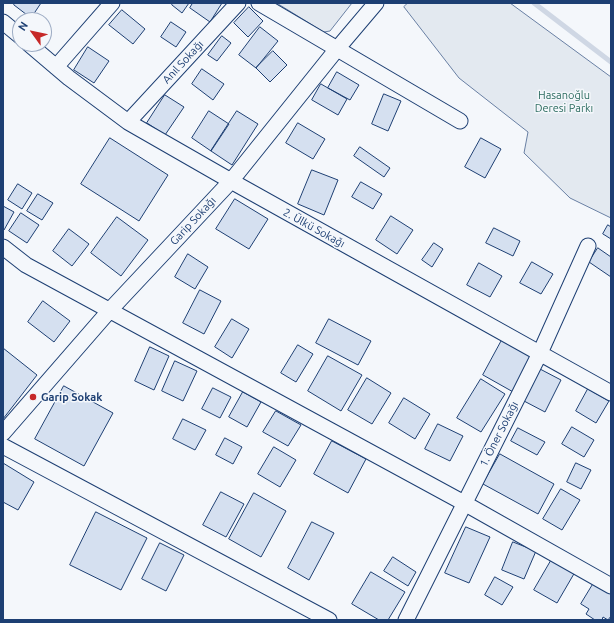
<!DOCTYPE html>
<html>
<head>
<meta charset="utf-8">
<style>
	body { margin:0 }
	#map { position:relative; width:614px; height:623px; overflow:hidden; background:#f4f7fb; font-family:Ubuntu,sans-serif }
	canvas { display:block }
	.frame { position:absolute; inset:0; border:4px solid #1d3f73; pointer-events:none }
	.north { position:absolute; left:12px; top:12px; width:40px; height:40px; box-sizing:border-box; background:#f4f7fb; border:1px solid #9eadc5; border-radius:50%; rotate:303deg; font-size:11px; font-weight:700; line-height:16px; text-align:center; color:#1d3f73 }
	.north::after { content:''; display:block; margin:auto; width:14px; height:18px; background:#c62828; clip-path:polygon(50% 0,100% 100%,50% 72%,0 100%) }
</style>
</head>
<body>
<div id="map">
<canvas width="614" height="623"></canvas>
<div class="frame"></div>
<div class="north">N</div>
</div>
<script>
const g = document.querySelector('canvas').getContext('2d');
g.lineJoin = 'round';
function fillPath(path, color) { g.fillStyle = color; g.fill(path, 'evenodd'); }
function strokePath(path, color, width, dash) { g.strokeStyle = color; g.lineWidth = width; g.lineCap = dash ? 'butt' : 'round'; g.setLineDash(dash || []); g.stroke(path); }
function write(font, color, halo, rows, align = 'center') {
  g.font = font + ' Ubuntu,sans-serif'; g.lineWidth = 3; g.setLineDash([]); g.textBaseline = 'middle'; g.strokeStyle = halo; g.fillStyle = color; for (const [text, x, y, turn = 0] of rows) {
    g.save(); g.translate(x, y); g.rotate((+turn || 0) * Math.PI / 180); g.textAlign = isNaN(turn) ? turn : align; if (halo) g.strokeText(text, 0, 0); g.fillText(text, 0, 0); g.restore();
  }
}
const green = new Path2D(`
	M277,3H352L330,31L324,32Z
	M408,3H510L611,77V218L570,198L524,153L528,132L459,78L404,7Z`);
const stream = new Path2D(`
	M534,3L611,62`);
const building = new Path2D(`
	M15,3H41L31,18L14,5Z
	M173,3H189L182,13L172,5Z
	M193,3H222L210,22L190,8Z
	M249,7L263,21L248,37L234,23Z
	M122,10L145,29L133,44L109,25Z
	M171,22L186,32L176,47L161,37Z
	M260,27L278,41L256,68L239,55Z
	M222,36L231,43L217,61L208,55Z
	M88,47L109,61L94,83L74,70Z
	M273,51L287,65L270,82L256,68Z
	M202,69L224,84L213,100L192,84Z
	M337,72L359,85L350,100L328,88Z
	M321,84L347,99L338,115L312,100Z
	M384,94L401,101L388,131L372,124Z
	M165,95L184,107L165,135L147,123Z
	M209,111L229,124L211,151L192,138Z
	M237,111L258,124L232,165L211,151Z
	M298,123L325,139L313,159L286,143Z
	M110,138L168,175L139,221L81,184Z
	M481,138L501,149L485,178L465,167Z
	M360,147L390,168L384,177L354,156Z
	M312,170L338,180L324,215L298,204Z
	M361,182L382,194L373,209L352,197Z
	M18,184L32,193L22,209L8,200Z
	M38,194L53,203L42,220L27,211Z
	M235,199L268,219L249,249L216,229Z
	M3,206L14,212L4,230H3Z
	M21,213L39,225L27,243L9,231Z
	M391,216L413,230L397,254L376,240Z
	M117,217L148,240L121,276L91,253Z
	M608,225L611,227V239L603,234Z
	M494,228L520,241L513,256L486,243Z
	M69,229L89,244L72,266L53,251Z
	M434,243L443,249L432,267L422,260Z
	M598,248L611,257V277L589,262Z
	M188,254L208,267L195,289L175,277Z
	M532,262L553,274L541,294L520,283Z
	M479,263L502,276L490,297L467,285Z
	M200,290L221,301L204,334L183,323Z
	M43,301L70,321L54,342L28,322Z
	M232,319L249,329L232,358L215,347Z
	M329,319L371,341L358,365L316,343Z
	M502,340L535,358L515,393L483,375Z
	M298,345L313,354L296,382L281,373Z
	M150,347L169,356L154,390L135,381Z
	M3,348L37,375L3,419Z
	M328,356L362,375L341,411L308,391Z
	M175,361L197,371L183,401L162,391Z
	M540,369L561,380L545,412L524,401Z
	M367,378L391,393L372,424L348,410Z
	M481,379L505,394L481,432L457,418Z
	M64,386L113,413L84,466L35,439Z
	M213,388L231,397L220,418L202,409Z
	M588,389L609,401L596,423L576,411Z
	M243,392L261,402L247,427L229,417Z
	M404,398L430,414L415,439L389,423Z
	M276,411L301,425L288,446L263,432Z
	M183,419L206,430L195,450L173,439Z
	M438,424L463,436L450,461L425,449Z
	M572,427L594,440L584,457L562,444Z
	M518,428L545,442L537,455L511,441Z
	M225,438L242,447L233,464L216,455Z
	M332,441L366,459L348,493L314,474Z
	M274,447L296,460L280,487L258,474Z
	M500,454L554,484L538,514L483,484Z
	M3,463L34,482L18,510L3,502Z
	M576,463L591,470L581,489L567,482Z
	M561,489L580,500L562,530L543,519Z
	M221,492L244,504L226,537L203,525Z
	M254,493L286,511L261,557L229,539Z
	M96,512L147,538L121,590L70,565Z
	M312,522L334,533L309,580L288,568Z
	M466,527L490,537L469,583L445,573Z
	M513,542L536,551L524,579L502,570Z
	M160,543L184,555L166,591L142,579Z
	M393,557L416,572L408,586L384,571Z
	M552,559L575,572L557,603L534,590Z
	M371,572L405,592L388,620H379L352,604Z
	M495,577L513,587L502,605L485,595Z
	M595,581L611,591V616L608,620L603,617L602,620H595L586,614L589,609L581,604Z`);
const minor = new Path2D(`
	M259,3L460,121
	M3,22L20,36
	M29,44L69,78L128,122L231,181L611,393
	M56,67L112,3
	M128,122L238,3
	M3,247L26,265L464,503L611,586
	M3,433L110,310L231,181L337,49L376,3
	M3,446L329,620
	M406,620L540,353L588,246`);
const markers = [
	[33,397,4,"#c62828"]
];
const streetNames = [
	["Anıl Sokağı",183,62,-47],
	["Garip Sokağı",193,221,-47],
	["2. Ülkü Sokağı",314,228,29],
	["1. Öner Sokağı",499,434,-63]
];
const parkNames = [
	["Hasanoğlu",564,95],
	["Deresi Parkı",564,108]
];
const poiNames = [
	["Garip Sokak",41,397]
];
fillPath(green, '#e3e9f0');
strokePath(green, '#687fa3', 1);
strokePath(stream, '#cfd7e4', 5);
fillPath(building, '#d5e0f0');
strokePath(building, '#1d3f73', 1);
strokePath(minor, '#1d3f73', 17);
strokePath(minor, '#f4f7fb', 15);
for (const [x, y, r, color] of markers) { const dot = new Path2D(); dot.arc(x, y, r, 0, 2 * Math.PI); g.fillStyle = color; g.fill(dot); strokePath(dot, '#f4f7fb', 1.5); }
write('11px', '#1d3f73', '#f4f7fb', streetNames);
write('11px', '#2c6c60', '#f4f7fb', parkNames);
write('bold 11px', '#1d3f73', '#f4f7fb', poiNames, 'left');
</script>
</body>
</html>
